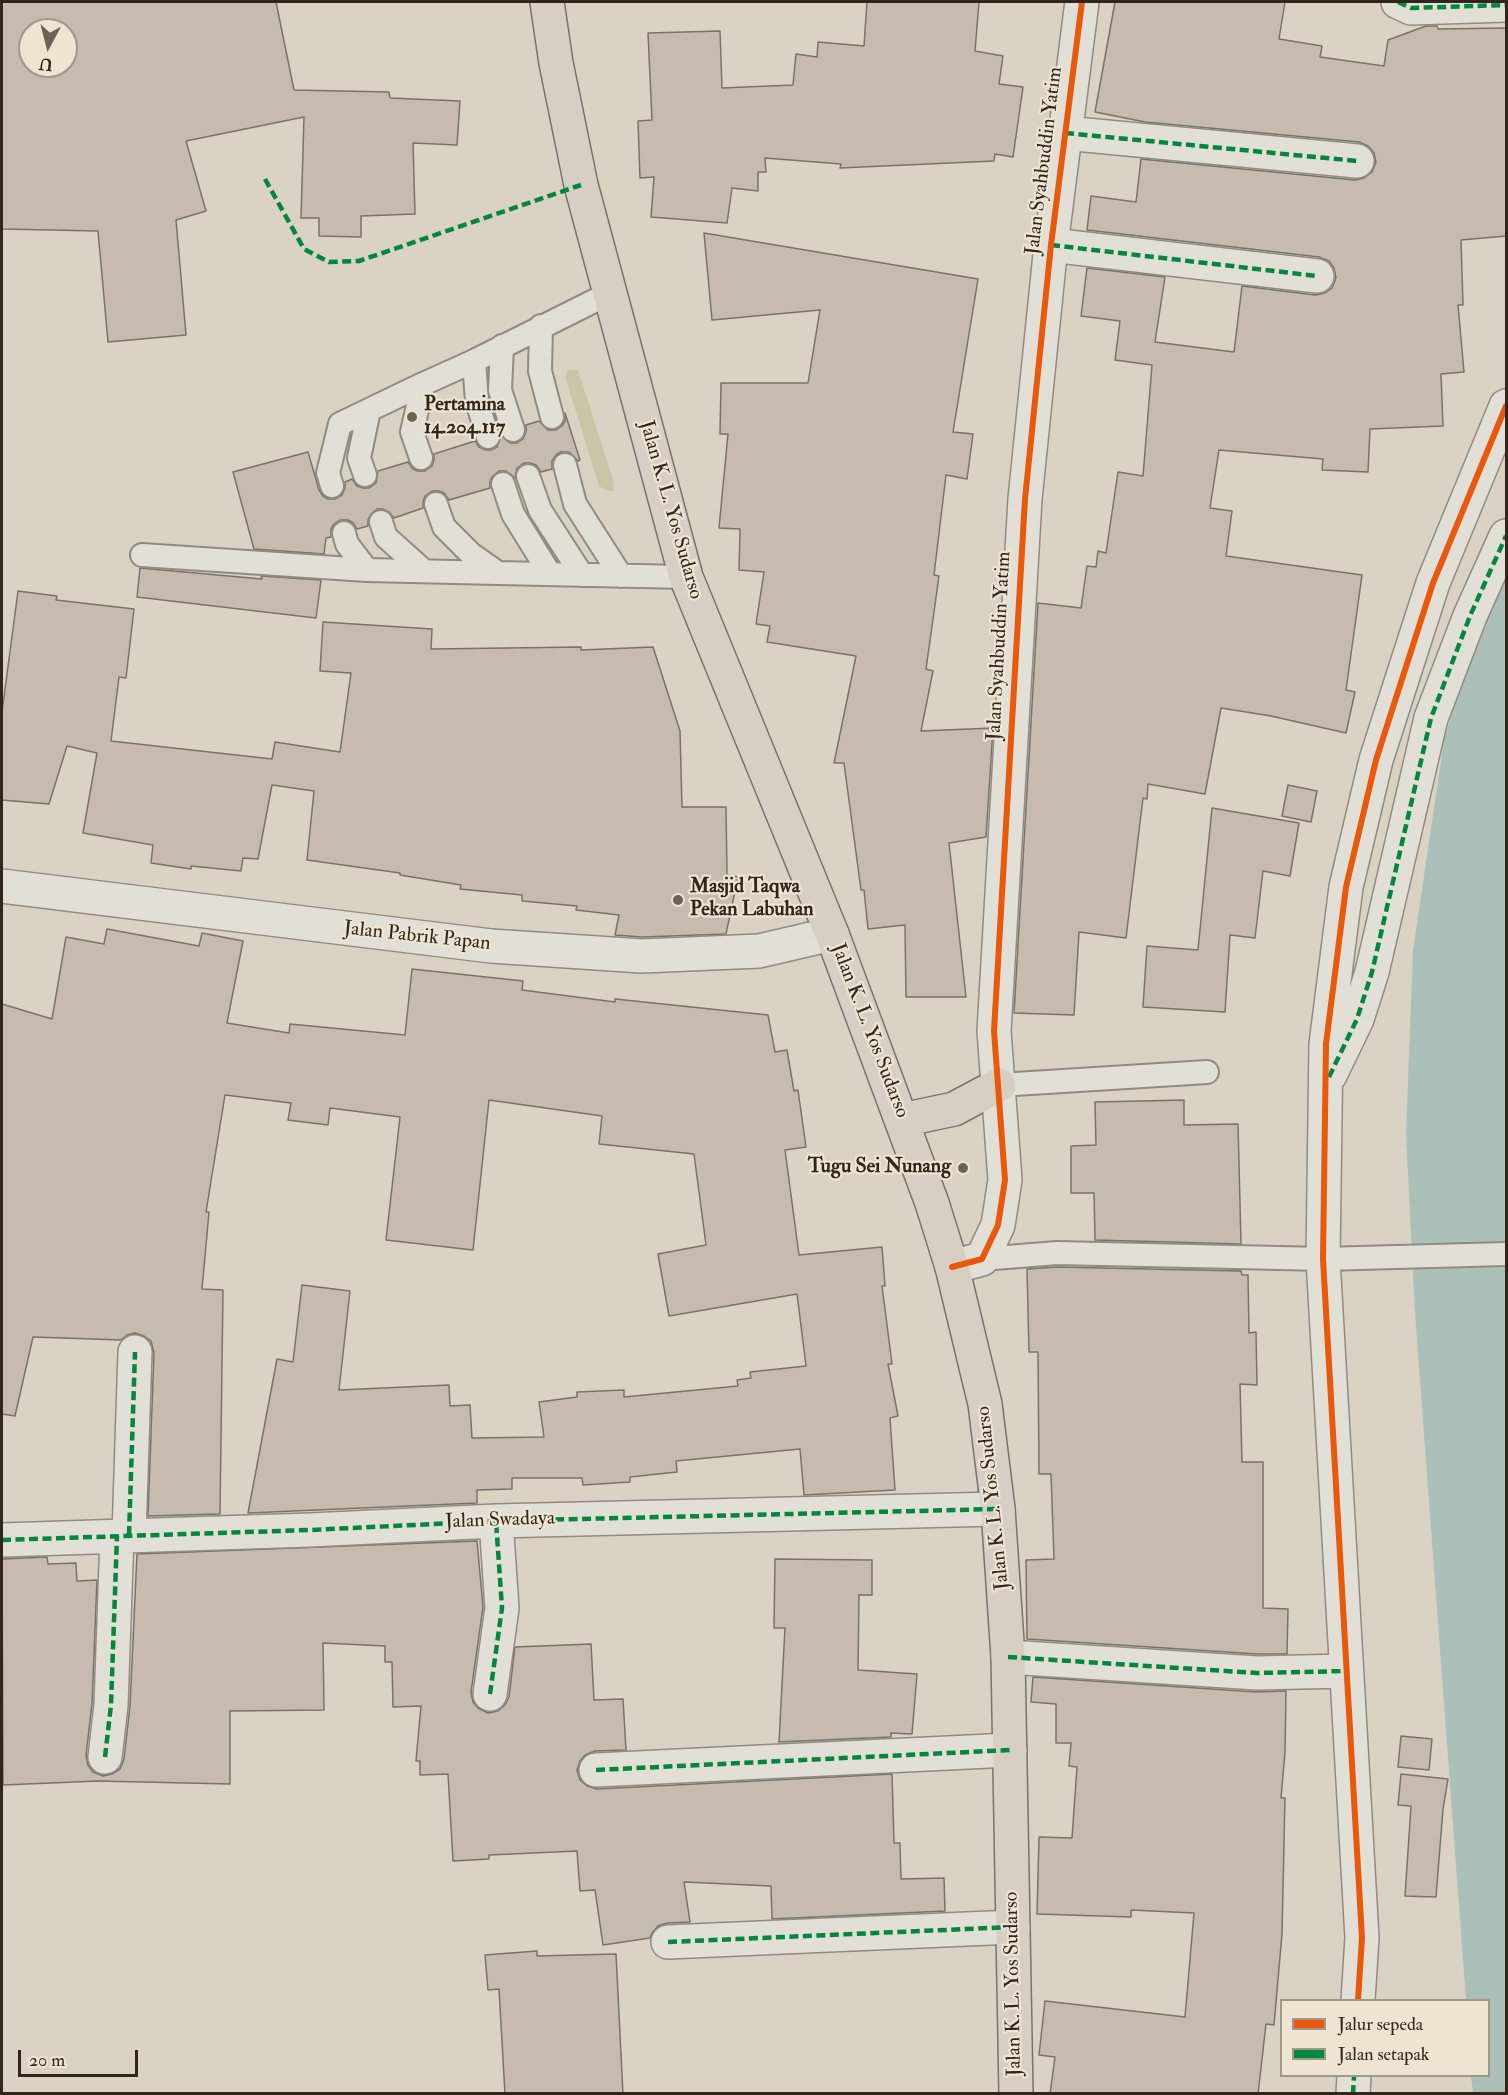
<!DOCTYPE html>
<html>
<head>
<meta charset="utf-8">
<style>
	body { margin:0 }
	#map { position:relative; width:1508px; height:2095px; overflow:hidden; background:#dad2c3; font-family:"IM FELL Double Pica",serif }
	canvas { display:block }
	.frame { position:absolute; inset:0; border:3px solid #31251c; pointer-events:none }
	.legend { position:absolute; left:1280px; top:1999px; width:210px; height:78px; box-sizing:border-box; background:#ede4d2; border:2px solid #a29889; margin:0; padding:8px 10px; list-style:none; font-size:18px; color:#31251c }
	.legend li { display:flex; align-items:center; gap:12px; height:30px }
	.legend b { width:30px; border:2px solid #a29889 }
	.north { position:absolute; left:18px; top:18px; width:60px; height:60px; box-sizing:border-box; background:#ede4d2; border:2px solid #a29889; border-radius:50%; rotate:187deg; font-size:16px; font-weight:700; line-height:24px; text-align:center; color:#31251c }
	.north::after { content:''; display:block; margin:auto; width:21px; height:27px; background:#6c6256; clip-path:polygon(50% 0,100% 100%,50% 72%,0 100%) }
	.scale { position:absolute; left:18px; top:2050px; width:120px; height:27px; box-sizing:border-box; border:3px solid #31251c; border-top:0; padding-left:8px; font-size:18px; line-height:21px; white-space:nowrap; color:#31251c; -webkit-text-stroke:4px #ede4d2; paint-order:stroke }
</style>
</head>
<body>
<div id="map">
<canvas width="1508" height="2095"></canvas>
<div class="frame"></div>
<ul class="legend">
<li><b style="height:8px;background:#e8590c"></b>Jalur sepeda</li>
<li><b style="height:8px;background:#00873e"></b>Jalan setapak</li>
</ul>
<div class="north">U</div>
<div class="scale">20 m</div>
</div>
<script>
const g = document.querySelector('canvas').getContext('2d');
g.lineJoin = 'round';
function fillPath(path, color) { g.fillStyle = color; g.fill(path, 'evenodd'); }
function strokePath(path, color, width, dash) { g.strokeStyle = color; g.lineWidth = width; g.lineCap = dash ? 'butt' : 'round'; g.setLineDash(dash || []); g.stroke(path); }
function write(font, color, halo, rows, align = 'center') {
  g.font = font + ' "IM FELL Double Pica",serif'; g.lineWidth = 4.5; g.setLineDash([]); g.textBaseline = 'middle'; g.strokeStyle = halo; g.fillStyle = color; for (const [text, x, y, turn = 0] of rows) {
    g.save(); g.translate(x, y); g.rotate((+turn || 0) * Math.PI / 180); g.textAlign = isNaN(turn) ? turn : align; if (halo) g.strokeText(text, 0, 0); g.fillText(text, 0, 0); g.restore();
  }
}
const green = new Path2D(`
	M567,370H578L614,483L613,491H608L599,486L566,379Z`);
const water = new Path2D(`
	M1506,563V2093H1473L1471,2076H1488V2000H1466L1415,1313L1406,1133L1413,951L1444,740L1480,617Z`);
const building = new Path2D(`
	M2,2H276L294,90L389,92L390,98L460,101L457,145L413,143L415,214L361,216V237L319,236V218H301L304,117L186,141L206,211L176,220L186,335L108,342L98,231L2,229ZM30,30H66V66H30Z
	M867,2H979L975,51L1003,56L999,84L1023,87L1013,157L995,154L994,161L840,168L841,164L765,158L766,172H758V191L732,188L727,223L651,217L654,177L640,178L638,121L652,120L648,33L720,31L722,88L793,85L796,54L817,57L818,42L864,46Z
	M1115,2H1285L1279,39L1322,46L1320,57L1384,66L1388,40L1426,26H1437L1438,29L1506,28V236L1461,240L1463,305H1458L1464,372L1441,374L1443,426L1370,429L1368,472L1322,470L1323,459L1219,450L1210,508L1232,511L1226,556L1362,575L1346,690L1355,692L1346,733L1271,716L1221,708L1205,794L1148,784L1147,799L1143,798L1126,938L1079,932L1074,1015L1014,1013L1038,603L1081,608L1087,566L1096,567L1098,551L1106,553L1118,472L1143,476L1152,365L1115,360L1120,321L1081,316L1087,268L1165,277L1155,342L1234,352L1242,286L1315,295L1325,293L1332,288L1336,278L1334,268L1329,261L1319,257L1087,230L1091,196L1136,202L1141,159L1355,180L1364,178L1372,172L1376,162L1374,153L1368,146L1359,142L1145,122L1095,112Z
	M704,233L978,279L953,432L973,434L967,479L946,475L934,575L939,576L926,669L933,671L921,731L993,728L986,837L949,843L966,997H906L905,925L868,929L864,890H861L844,763H834L856,656L767,642L770,626L756,624L764,572L739,570L740,529L719,528L728,434H720L721,383H808L820,310L712,320Z
	M565,413L580,460L578,461L569,452H561L556,455L552,461V469L541,472L536,465L530,463H524L517,468L515,478L506,471H499L493,476L490,481V488L449,500L444,493L439,491H432L425,496L423,502V508L394,518L389,512L383,509H377L371,514L368,520V526L357,529L353,523L348,520H340L334,524L331,529V537L326,538L324,554L254,549L233,472L308,452L319,490L323,496L328,499H335L342,495L345,488V482L352,479L357,486L363,488H369L376,483L378,471L408,462L413,469L418,471H425L432,466L434,460V454L475,441L479,447L486,450H491L497,447L501,436L510,443H517L523,439L526,432V425L539,421L548,430H556L562,426L565,421Z
	M140,568L262,579L261,576L321,580L316,618L137,597Z
	M18,591L57,596L56,600L134,609L126,678L119,677L111,741L272,759L275,742L340,752L351,673L320,671L323,622L432,629L431,649L581,647V650L653,647L680,731L682,807H726L727,875L738,877L726,934L642,937L615,935L619,915L576,910L577,906L522,901V895L460,889L461,885L400,875V873L307,860L314,791L272,785L258,859L243,858L241,871L191,866V869L151,863L153,845L83,833L97,753L67,746L49,804L2,800V712Z
	M1288,785L1317,791L1311,822L1282,816Z
	M1212,808L1299,823L1290,876L1263,871L1255,938L1230,935L1225,1012L1143,1007L1147,946L1198,950Z
	M107,929L199,946L202,933L243,941L227,1023L289,1033L290,1024L405,1035L412,969L523,981L522,990L615,1002V999L768,1015L775,1052L787,1050L794,1091L798,1090L806,1147L785,1150L799,1255L882,1247L885,1286H882L892,1364H888L898,1416L890,1418L895,1490L804,1495L800,1449L676,1461L677,1472L630,1477V1482L583,1485L582,1478H512V1489L477,1490V1503L248,1513L277,1359L293,1362L302,1285L350,1291L339,1390L449,1385L450,1406L470,1405L472,1438L544,1437L539,1402L577,1397V1392L624,1390V1397L738,1386L737,1380L751,1378L750,1372L806,1366L797,1294L669,1316L658,1254L706,1245L694,1154L599,1144L602,1116L489,1100L473,1250L386,1240L400,1117L330,1108L328,1125L288,1120L291,1103L225,1095L206,1212H209L202,1289L223,1290L220,1514L148,1516L154,1353L151,1341L144,1336L135,1333L127,1335L121,1340L33,1337L15,1416L2,1414V1004L52,1019L66,937L104,944Z
	M1184,1100V1125L1238,1124L1241,1244L1095,1240L1094,1193H1071V1146L1096,1145L1095,1102Z
	M1057,1267L1241,1271L1242,1275H1248L1249,1333L1256,1332L1257,1385L1240,1384L1242,1462H1263V1608L1288,1609L1287,1654H1257L1027,1639L1026,1560L1054,1559L1051,1474H1039L1038,1352H1029L1027,1269Z
	M477,1541L483,1607L471,1692L473,1702L478,1708L488,1713L498,1711L505,1705L509,1697L515,1647L591,1644L594,1700L623,1699L626,1750L595,1751L585,1755L580,1761L577,1770L580,1780L587,1786L597,1789L892,1774L894,1843H900L901,1879L944,1878L945,1911L772,1919L771,1886L684,1882L690,1922L667,1923L658,1926L652,1933L650,1938L603,1945L595,1890L580,1891L577,1851L489,1855V1859L453,1861L448,1774L420,1775V1761H416L421,1706L393,1707L392,1662H385V1646L323,1643L324,1710L230,1711V1784L98,1781L3,1785L2,1559L47,1557L48,1564L76,1563L77,1581L97,1580L92,1704L86,1755L88,1765L93,1772L103,1776L112,1774L120,1769L124,1759L130,1706L137,1554Z
	M775,1559L872,1560V1595H859L858,1670L917,1674L912,1734L891,1733V1737L779,1742L785,1628H774Z
	M1033,1677L1256,1692L1286,1691L1285,1752L1281,1798H1285L1282,1934L1274,2025L1266,2024L1258,2094H1050L1055,2057L1039,2055L1045,2001L1185,2017L1194,1913L1131,1910V1917L1037,1914L1039,1837L1072,1838L1077,1767L1069,1766L1071,1743H1056V1704L1031,1702Z
	M1401,1736L1432,1739L1429,1770L1398,1767Z
	M1401,1774L1448,1779L1443,1809L1436,1897L1405,1896L1411,1806L1398,1805Z
	M537,1951V1956L616,1954L623,2094H505L499,1989L488,1990L485,1955Z`);
const lane = new Path2D(`
	M541,326L540,371L552,417
	M502,346L500,390L513,430
	M474,361L477,402L488,437
	M421,458L412,432L423,384L474,361L610,293
	M565,465L575,504L621,576
	M365,475L359,458L369,410L423,384
	M528,476L540,510L582,575
	M503,484L513,514L550,574
	M332,486L328,473L340,424L369,410
	M436,504L444,527L471,554L498,573L686,577
	M381,522L386,537L424,571
	M344,533L347,544L367,570
	M142,555L367,570L498,573
	M999,1085L1207,1072
	M982,1259L1057,1253L1323,1259L1506,1254`);
const street = new Path2D(`
	M1398,2L1411,8L1506,5
	M1065,133L1357,161
	M1051,245L1317,276
	M2,886L491,946L642,956L759,951L832,934
	M1330,1075L1357,1019L1372,972L1431,718L1470,616L1506,536
	M952,1267L982,1259L998,1225L1005,1180L994,1031L1025,499L1051,245L1082,2
	M129,1535L135,1352
	M2,1540L310,1530L496,1521L998,1509
	M1008,1657L1257,1673L1346,1671
	M490,1694L502,1608L496,1521
	M105,1757L111,1705L117,1536
	M596,1770L1010,1750
	M668,1942L1013,1927
	M1358,2000L1362,1938L1323,1259L1326,1044L1346,887L1376,760L1433,583L1506,406
	M1353,2094L1354,2076`);
const highway = new Path2D(`
	M547,2L556,63L581,185L686,577L832,934L932,1203L952,1267L985,1404L998,1509L1008,1657L1016,2094
	M902,1120L954,1109L999,1085`);
const quiet = new Path2D(`
	M1398,2L1411,8L1506,5
	M1065,133L1357,161
	M265,179L304,249L329,262L359,261L581,185
	M1051,245L1317,276
	M1329,1077L1357,1019L1372,972L1431,718L1470,616L1506,536
	M129,1535L135,1352
	M2,1540L310,1530L496,1521L998,1509
	M1008,1657L1257,1673L1346,1671
	M490,1694L502,1608L496,1521
	M105,1757L111,1705L117,1536
	M596,1770L1010,1750
	M668,1942L1013,1927
	M1353,2094L1354,2076`);
const cycleway = new Path2D(`
	M952,1267L982,1259L998,1225L1005,1180L994,1031L1025,499L1051,245L1082,2
	M1358,2000L1362,1938L1323,1259L1326,1044L1346,887L1376,760L1433,583L1506,406`);
const markers = [
	[412,417,6,"#6c6256"],
	[678,900,6,"#6c6256"],
	[963,1168,6,"#6c6256"]
];
const streetNames = [
	["Jalan Syahbuddin Yatim",1045,161,-83],
	["Jalan K. L. Yos Sudarso",670,510,74],
	["Jalan Syahbuddin Yatim",1000,646,-87],
	["Jalan Pabrik Papan",417,937,6],
	["Jalan K. L. Yos Sudarso",869,1031,69],
	["Jalan K. L. Yos Sudarso",994,1498,-96],
	["Jalan Swadaya",500,1521,-2],
	["Jalan K. L. Yos Sudarso",1014,1984,-91]
];
const poiNames = [
	["Pertamina",424,406],
	["14.204.117",424,429],
	["Masjid Taqwa",690,888],
	["Pekan Labuhan",690,911],
	["Tugu Sei Nunang",951,1168,"right"]
];
fillPath(green, '#cac5a4');
fillPath(water, '#aac0b8');
fillPath(building, '#c7baaf');
strokePath(building, '#79736b', 1.5);
strokePath(lane, '#918b82', 26);
strokePath(street, '#918b82', 36);
strokePath(highway, '#79736b', 36);
strokePath(lane, '#e2dfd7', 22);
strokePath(street, '#e2dfd7', 33);
strokePath(highway, '#d7cfc3', 33);
strokePath(quiet, '#00873e', 4.5, [9, 4.5]);
strokePath(cycleway, '#e8590c', 6);
for (const [x, y, r, color] of markers) { const dot = new Path2D(); dot.arc(x, y, r, 0, 2 * Math.PI); g.fillStyle = color; g.fill(dot); strokePath(dot, '#ede4d2', 2); }
write('20px', '#31251c', '#ede4d2', streetNames);
write('bold 20px', '#31251c', '#ede4d2', poiNames, 'left');
</script>
</body>
</html>
